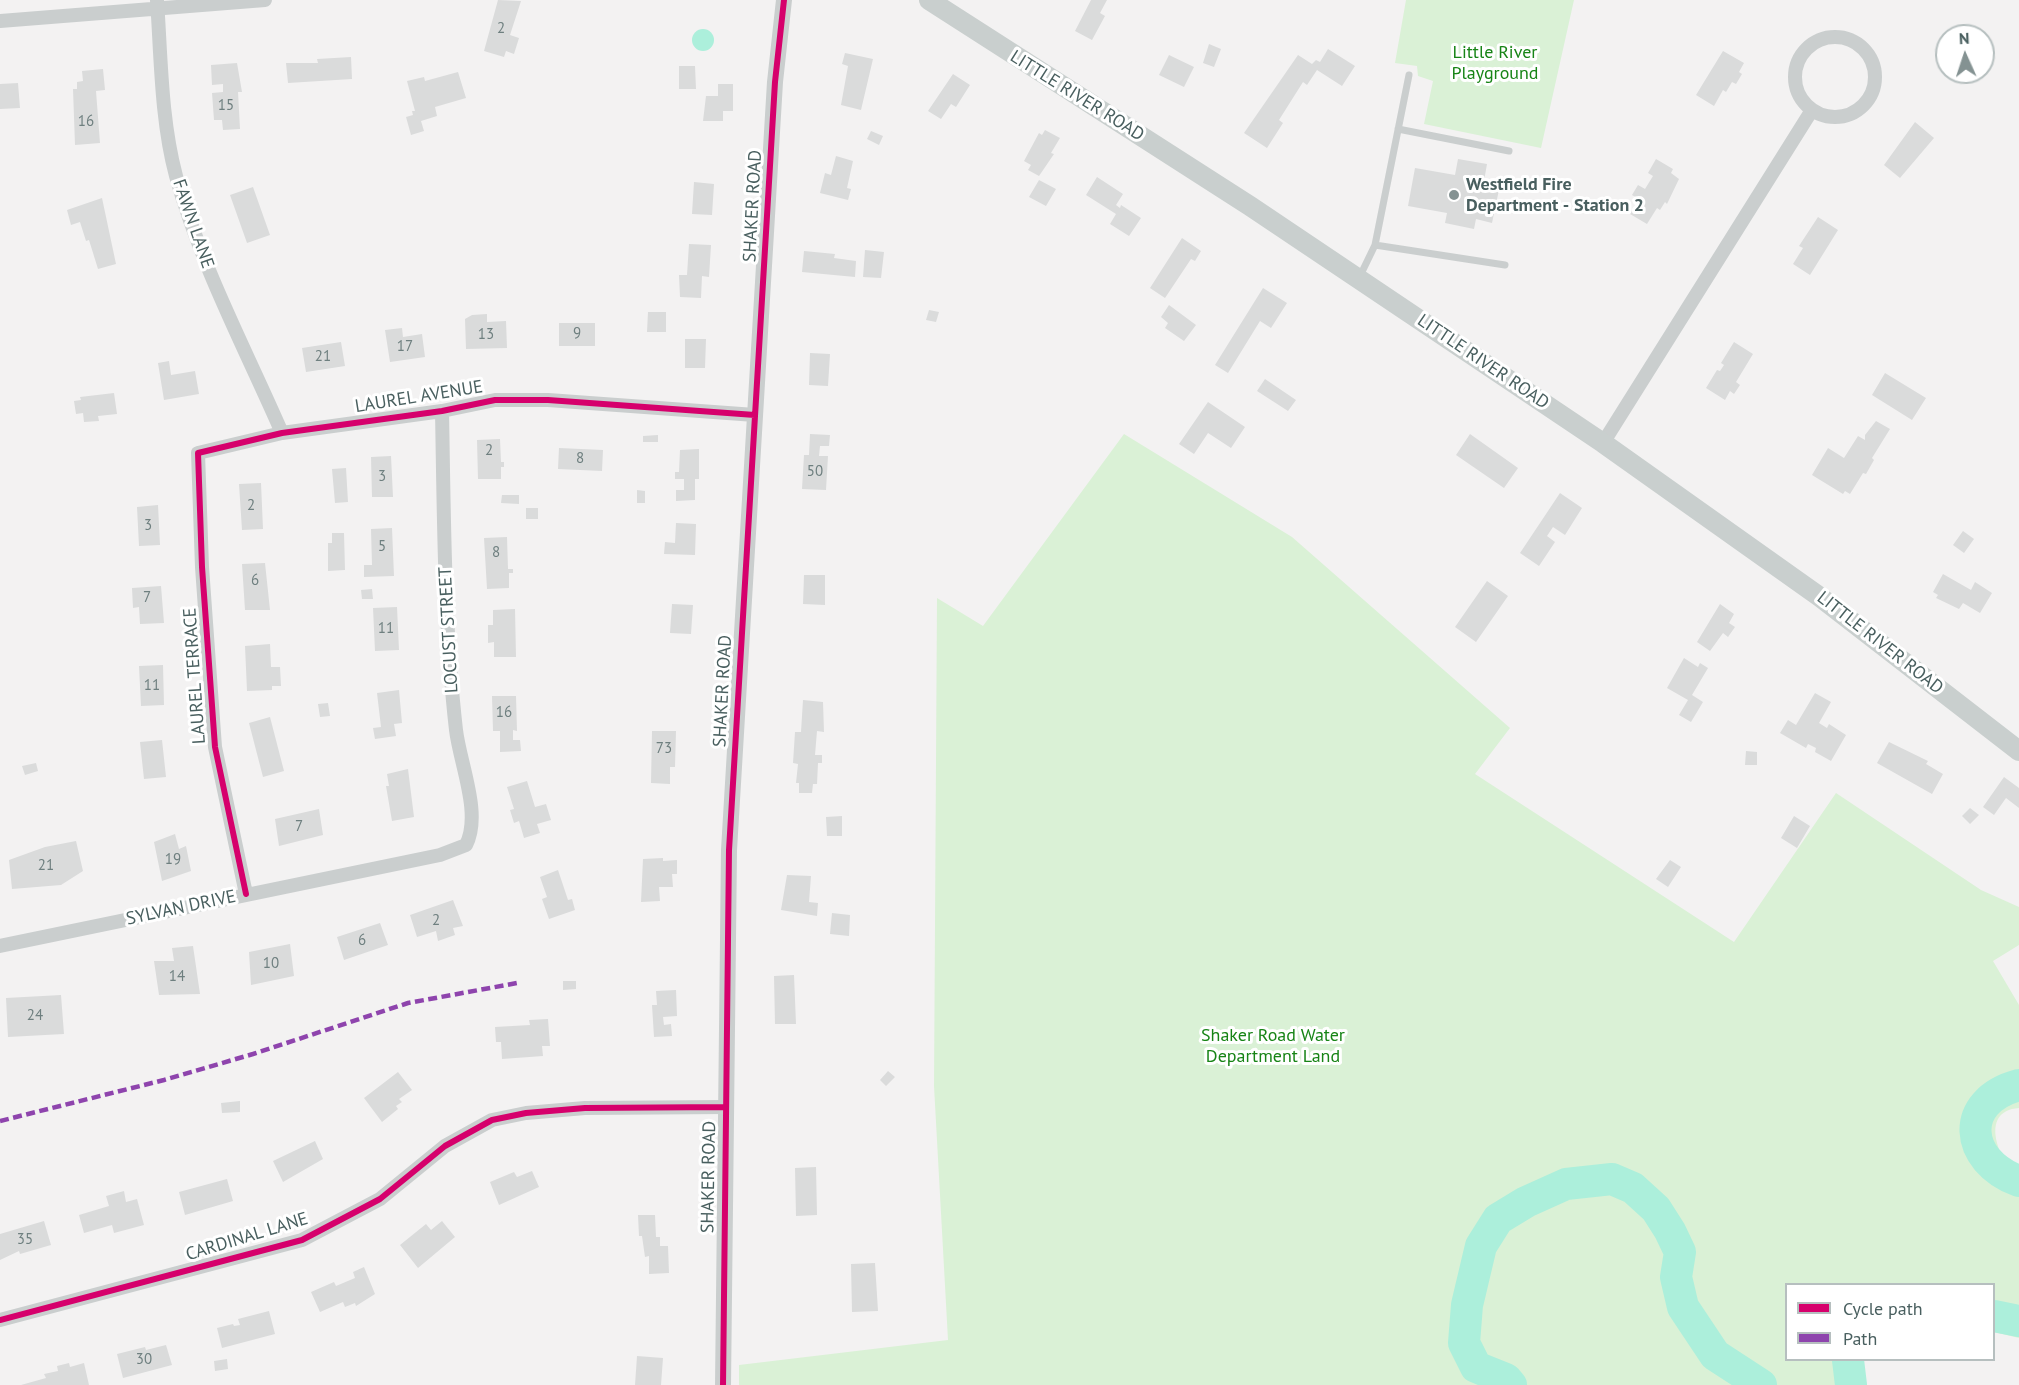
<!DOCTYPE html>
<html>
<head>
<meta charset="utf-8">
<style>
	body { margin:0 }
	#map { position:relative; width:2019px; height:1385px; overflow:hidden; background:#f3f2f2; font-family:"PT Sans",sans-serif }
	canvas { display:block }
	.legend { position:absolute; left:1785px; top:1283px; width:210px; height:78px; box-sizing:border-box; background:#fff; border:2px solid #b6bfbf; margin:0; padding:8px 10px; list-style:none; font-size:18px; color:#495f5f }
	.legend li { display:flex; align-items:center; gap:12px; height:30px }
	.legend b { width:30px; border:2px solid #b6bfbf }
	.north { position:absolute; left:1935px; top:24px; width:60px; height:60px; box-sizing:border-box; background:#fff; border:2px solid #b6bfbf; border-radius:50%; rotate:357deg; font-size:16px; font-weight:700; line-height:24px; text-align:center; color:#495f5f }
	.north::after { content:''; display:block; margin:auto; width:21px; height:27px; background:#849292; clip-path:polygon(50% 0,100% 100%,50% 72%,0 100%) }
</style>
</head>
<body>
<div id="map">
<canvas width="2019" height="1385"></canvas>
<ul class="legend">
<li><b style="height:8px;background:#d6006c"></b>Cycle path</li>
<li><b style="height:8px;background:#8e44ad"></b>Path</li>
</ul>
<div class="north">N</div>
</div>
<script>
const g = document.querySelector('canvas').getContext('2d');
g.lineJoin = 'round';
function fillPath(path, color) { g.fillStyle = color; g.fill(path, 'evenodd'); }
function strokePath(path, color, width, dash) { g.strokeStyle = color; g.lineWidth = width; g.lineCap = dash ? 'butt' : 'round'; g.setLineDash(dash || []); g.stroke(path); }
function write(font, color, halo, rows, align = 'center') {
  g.font = font + ' "PT Sans",sans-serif'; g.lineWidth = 6; g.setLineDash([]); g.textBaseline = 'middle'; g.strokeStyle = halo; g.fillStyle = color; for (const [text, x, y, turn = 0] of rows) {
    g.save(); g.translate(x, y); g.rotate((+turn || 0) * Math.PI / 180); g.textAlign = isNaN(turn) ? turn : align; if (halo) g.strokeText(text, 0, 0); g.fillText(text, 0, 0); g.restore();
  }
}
const green = new Path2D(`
	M1406,0H1574L1541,148L1424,124L1433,81L1418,76L1417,66L1395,63Z
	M1124,434L1292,537L1510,728L1475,774L1734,942L1836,793L1981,890L2019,907V945L1993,961L2019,1005V1108C1977,1111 2000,1163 2019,1179V1338L1994,1332V1284H1786V1360H1856L1862,1385H739V1365L948,1340L934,1086L937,598L983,626Z`);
const water = new Path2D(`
	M692 40a11 11 0 1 1 22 0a11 11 0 1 1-22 0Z`);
const river = new Path2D(`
	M2019,1085C1958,1101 1964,1161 2019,1181
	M1994,1316L2019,1321
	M1848,1360L1851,1385
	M1511,1385L1506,1379L1476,1367L1464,1343L1467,1305L1481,1246L1498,1219L1526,1202L1566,1184L1612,1179L1633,1188L1656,1209L1670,1231L1680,1252L1676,1277L1683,1307L1715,1355L1761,1385`);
const building = new Path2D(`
	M498,0L521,1L510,35L519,38L514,54L506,51L504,57L484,51Z
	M1091,0H1107L1100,13L1105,16L1092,40L1075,31Z
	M1209,44L1221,49L1214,67L1203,63Z
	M1328,49L1355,66L1342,86L1317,70L1307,85L1303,82L1279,120L1283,123L1267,148L1244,133L1298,55L1312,64L1316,60L1320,62Z
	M1723,51L1744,63L1739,72L1742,74L1736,84L1732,82L1726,92L1723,90L1714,106L1696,95Z
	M845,53L873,59L861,110L841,105L848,66L842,64Z
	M1169,55L1194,67L1184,87L1159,75Z
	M351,57L352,79L288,83L286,63H318L317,59Z
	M237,63L242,92H238L240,129L223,130L222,120H214L212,93L223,92V84L212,85L211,65Z
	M679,66H695L696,89H679Z
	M103,69L105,90L96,91L100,143L75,145L73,89H77V82L83,81L82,71Z
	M458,72L466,98L435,107L437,116L421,121L424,131L411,135L406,117L413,115L412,111H415L407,81L424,77L425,81Z
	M953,74L970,85L956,107L951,104L941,119L928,111Z
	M18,83L20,108L0,109V84Z
	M718,84H733V111H723V121H703L706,96H718Z
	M1915,122L1934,138L1900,178L1884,165Z
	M1045,130L1060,138L1051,153L1054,154L1039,176L1028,170L1031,165L1024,161L1039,133L1042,135Z
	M871,131L883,136L879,145L867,139Z
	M836,156L853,161L847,188L851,189L848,200L820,193L825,173L831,175Z
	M1458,159L1487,164L1484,181L1500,185L1492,223L1476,219L1474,229L1445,223L1447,213L1408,206L1415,168L1455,175Z
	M1656,159L1673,169L1671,173L1679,179L1667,204L1665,202L1660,210L1657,208L1647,224L1630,214L1639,199L1632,195L1638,185L1645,189L1653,176L1648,173Z
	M1097,177L1123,194L1116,205L1120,208L1121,205L1141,218L1129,236L1110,224L1116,214L1086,195Z
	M1039,180L1056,189L1046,206L1029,197Z
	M694,182L714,184L712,215L692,214Z
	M253,187L270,235L247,243L230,195Z
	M102,198L116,264L98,269L89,240L86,241L80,222L71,225L67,210Z
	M1818,217L1838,230L1810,275L1793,264L1803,248L1799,246Z
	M1182,238L1201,251L1195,261L1191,259L1165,298L1150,288Z
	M689,244L711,245L709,277L702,276L701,298L680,297L679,275H687Z
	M865,250L884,252L881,278L863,277Z
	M804,251L835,254L834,258L856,261L855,277L802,272Z
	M1263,288L1287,303L1271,328L1260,321L1228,373L1215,365Z
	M1169,305L1196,325L1184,341L1165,328L1168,323L1161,317Z
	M929,310L939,312L936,322L926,320Z
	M648,312H666V332H647Z
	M487,314V322L506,321L507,348L466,349L465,319L472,315Z
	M559,323H595V346H559Z
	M402,328L403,337L422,334L425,357L390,362L385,330Z
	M685,339H706L705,368H685Z
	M341,342L345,366L306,372L302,348Z
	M1734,342L1753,354L1736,382L1740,385L1734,394L1730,391L1725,400L1706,388L1717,370L1720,371L1724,365L1721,363Z
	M810,353L830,354L828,386L809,385Z
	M169,361L171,375L195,371L199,394L164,400L158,363Z
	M1885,373L1926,398L1912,420L1872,395Z
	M1265,379L1296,400L1288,411L1257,391Z
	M114,393L117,414L98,416L99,421L84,422L83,413L76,414L74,401L81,400L80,397Z
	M1208,402L1245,427L1231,448L1208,433L1194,454L1179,444Z
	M1876,421L1890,429L1872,458L1874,460L1866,474L1863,473L1850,494L1845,491L1843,494L1812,475L1828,448L1844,458L1858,436L1865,440V435Z
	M810,434L830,435L829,446H820L819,456H828L826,490L802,489L804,455H809Z
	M1470,434L1518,468L1504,488L1456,455Z
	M658,435V442H643V436Z
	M500,439L501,462H504V467H501V479H478L477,440Z
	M559,448L603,450L602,471L558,469Z
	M699,449V479H695V500L676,501V490H684V479H675V472H679L680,450Z
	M391,456L393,497H372L371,457Z
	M346,468L348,502L335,503L332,469Z
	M261,483L263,529L242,530L239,484Z
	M637,490L645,491V503H637Z
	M1560,493L1582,508L1565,535L1553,527L1547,536L1555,542L1539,566L1520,553Z
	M502,495H519V504L501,503Z
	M158,505L160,545L139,546L137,507Z
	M526,508H538V519H526Z
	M676,523L696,524L695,555L664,554L665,542L675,543Z
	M392,528L394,576L364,577V565H372L371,529Z
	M1963,531L1974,539L1964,553L1953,545Z
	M332,533H344L345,570L328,571V543H332Z
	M507,537L508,569H513V573H509V588L487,589L484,538Z
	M265,563L270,610H245L242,564Z
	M1943,574L1971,590L1975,582L1992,593L1980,613L1963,603L1959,609L1936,598L1938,595L1933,592Z
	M804,575H825V605L803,604Z
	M1487,581L1508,596L1476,642L1455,627Z
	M161,586L164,623L140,624L139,607L133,608L132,588Z
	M372,589L373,599H362L361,590Z
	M672,604L693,605L691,634L670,633Z
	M1720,604L1734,614L1729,623L1735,627L1728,637L1723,633L1710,651L1697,642Z
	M397,607L399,650L375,651L373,608Z
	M515,609L516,657H494V642L488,643V625H493V610Z
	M270,644L271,667H280L281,686H272V690L247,691L245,646Z
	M1684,658L1698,667L1700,663L1708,668L1692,695L1703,702L1691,722L1679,715L1688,700L1667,688Z
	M163,665L164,705L141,706L139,666Z
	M399,690L402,723L394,724L396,736L375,739L373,728L381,727L377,693Z
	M1815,693L1831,702L1819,723L1827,728L1829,724L1846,735L1831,761L1815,752L1816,748L1808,744L1806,748L1780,733L1788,720L1796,725Z
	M492,696H516L517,731L513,730V740H520L521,751L500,752V731H493Z
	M803,700L823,702L824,732L817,731L815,755H822V763H818L817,784H813L812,793H799V783H796L798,764L793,763L795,732H801Z
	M328,703L330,716L320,717L318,704Z
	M270,717L284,771L263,777L249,723Z
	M652,731H676L675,767H670V784L651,783Z
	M162,740L166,777L144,779L140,742Z
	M1889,742L1928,761L1926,764L1943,774L1932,794L1877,763Z
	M1746,751L1757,752V765H1745Z
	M36,763L38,771L25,775L22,766Z
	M408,769L414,817L392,821L386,786H389L387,774Z
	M2004,777L2019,788V808L2006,798L1994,815L1983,807Z
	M527,781L535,807L546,804L551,820L537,824L540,833L524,838L519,821L514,823L510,810L514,809L507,787Z
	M1970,808L1979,815L1970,824L1962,816Z
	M319,809L323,835L279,846L275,819Z
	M842,816V836H827L826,817Z
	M1794,816L1810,826L1797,848L1781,838Z
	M175,834L179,849L186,846L191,871L162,881L154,842Z
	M76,841L83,871L61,885L12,889L9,860L45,847Z
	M663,858V861L677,860V874H672L673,887H659L660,901L641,902L643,859Z
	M1670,860L1681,867L1668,887L1656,879Z
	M558,870L568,900L572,899L575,910L549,919L542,899L547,897L540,877Z
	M787,875L811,876L809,902L818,903L817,916L781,910Z
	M453,900L463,926L453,928L455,935L438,941L436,931L417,937L410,915Z
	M832,913L850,915L849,936L830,934Z
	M380,923L388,945L344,960L337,937Z
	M290,944L294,976L251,985L249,952Z
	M193,946L200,994L159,995L154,961H174L172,948Z
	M794,975L796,1024H775L774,976Z
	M563,981H576V989L563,990Z
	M676,990L677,1016L663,1017L664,1025L671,1024L672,1036L654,1037L652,1005H657L656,991Z
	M61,995L64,1034L8,1037L6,998Z
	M548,1019L550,1046H542L543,1056L502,1059L501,1042H496L495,1027L530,1025L529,1020Z
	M888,1071L895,1077L886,1086L880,1080Z
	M398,1072L412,1090L399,1099L402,1102L396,1106L398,1109L382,1122L364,1098Z
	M240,1101V1112L222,1113L221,1103Z
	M315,1141L323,1159L283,1182L273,1161Z
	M816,1167L817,1215L796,1216L795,1168Z
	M532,1171L539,1187L499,1205L490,1182L514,1172L517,1177Z
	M227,1179L233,1201L185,1215L179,1192Z
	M124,1191L126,1202L137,1199L144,1225L114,1233L112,1225L84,1233L79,1215L109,1206L106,1196Z
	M638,1215H655L656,1237H660V1246H668L669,1273L649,1274V1256L645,1257L642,1236H639Z
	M44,1221L51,1245L20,1254L19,1251L0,1260V1234Z
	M442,1221L455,1237L418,1268L400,1245L426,1224L431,1230Z
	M875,1263L878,1311L852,1312L851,1264Z
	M364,1267L375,1294L356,1306L355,1303L345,1307L343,1302L320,1312L311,1292L334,1282L336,1286L355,1278L353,1272Z
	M269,1311L275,1334L222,1348L217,1328L233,1324L234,1326L240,1325L238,1319Z
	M166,1345L172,1365L123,1378L117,1354L145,1347L146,1350Z
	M637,1356L663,1358L661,1385H635Z
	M227,1359L228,1369L215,1371L214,1361Z
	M69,1363L70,1367L84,1363L89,1385H21L46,1378L44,1374L58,1371L57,1366Z`);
const service = new Path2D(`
	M1398,129L1509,151
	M1375,245L1505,265
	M1360,276L1375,245L1409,75`);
const minor = new Path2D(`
	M157,0C161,58 161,120 176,176C201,266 245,348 282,433
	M0,21L265,0
	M1795 77a40 40 0 1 1 80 0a40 40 0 1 1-80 0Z
	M1603,443L1812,110
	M246,894L215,747L202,567L198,453L282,433L442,411L495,400H548L755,415
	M0,946L440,855L466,845C482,814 460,764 456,730C444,624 444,517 442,411
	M0,1320L302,1240L380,1199L445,1146L492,1120L526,1113L585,1108L726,1107`);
const tertiary = new Path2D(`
	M723,1385L729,850L775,82L784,0`);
const secondary = new Path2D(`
	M929,0L1250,206L1603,443L1820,597L2019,751`);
const quiet = new Path2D(`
	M0,1121L164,1080L253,1054L408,1003L517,983`);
const cycleway = new Path2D(`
	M246,894L215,747L202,567L198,453L282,433L442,411L495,400H548L755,415
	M0,1320L302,1240L380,1199L445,1146L492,1120L526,1113L585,1108L726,1107
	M723,1385L729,850L775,82L784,0`);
const markers = [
	[1454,195,6,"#849292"]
];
const numberNames = [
	["2",501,29],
	["15",226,106],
	["16",86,122],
	["9",577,334],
	["13",486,335],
	["17",405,347],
	["21",323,357],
	["2",489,451],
	["8",580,459],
	["50",815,472],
	["3",382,477],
	["2",251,506],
	["3",148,526],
	["5",382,547],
	["8",496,553],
	["6",255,581],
	["7",147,598],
	["11",386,629],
	["11",152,686],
	["16",504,713],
	["73",664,749],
	["7",299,827],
	["19",173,860],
	["21",46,866],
	["2",436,921],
	["6",362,941],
	["10",271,964],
	["14",177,977],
	["24",35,1016],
	["35",25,1240],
	["30",144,1360]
];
const parkNames = [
	["Little River",1495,53],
	["Playground",1495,74],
	["Shaker Road Water",1273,1036],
	["Department Land",1273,1057]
];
const streetNames = [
	["LITTLE RIVER ROAD",1077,96,32],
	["SHAKER ROAD",753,206,-87],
	["FAWN LANE",193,224,71],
	["LITTLE RIVER ROAD",1483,362,34],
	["LAUREL AVENUE",419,397,-9],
	["LOCUST STREET",449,630,-93],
	["LITTLE RIVER ROAD",1880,643,38],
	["LAUREL TERRACE",195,676,-94],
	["SHAKER ROAD",723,691,-87],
	["SYLVAN DRIVE",181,908,-12],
	["SHAKER ROAD",709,1177,-89],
	["CARDINAL LANE",247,1237,-17]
];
const poiNames = [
	["Westfield Fire",1466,185],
	["Department - Station 2",1466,206]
];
fillPath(green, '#daf1d6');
fillPath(water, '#acefdb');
strokePath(river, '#acefdb', 32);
fillPath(building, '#dadbdb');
strokePath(service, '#cacece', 7);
strokePath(minor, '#cacece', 14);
strokePath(tertiary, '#cacece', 16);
strokePath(secondary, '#c9cfce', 20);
strokePath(quiet, '#8e44ad', 4.5, [9, 4.5]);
strokePath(cycleway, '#d6006c', 6);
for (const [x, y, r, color] of markers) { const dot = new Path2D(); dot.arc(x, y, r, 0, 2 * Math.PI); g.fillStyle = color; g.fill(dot); strokePath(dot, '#fff', 2); }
write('15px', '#6e7f7f', null, numberNames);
write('18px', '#178416', '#fff', parkNames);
write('18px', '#495f5f', '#fff', streetNames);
write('bold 18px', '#495f5f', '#fff', poiNames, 'left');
</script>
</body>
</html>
